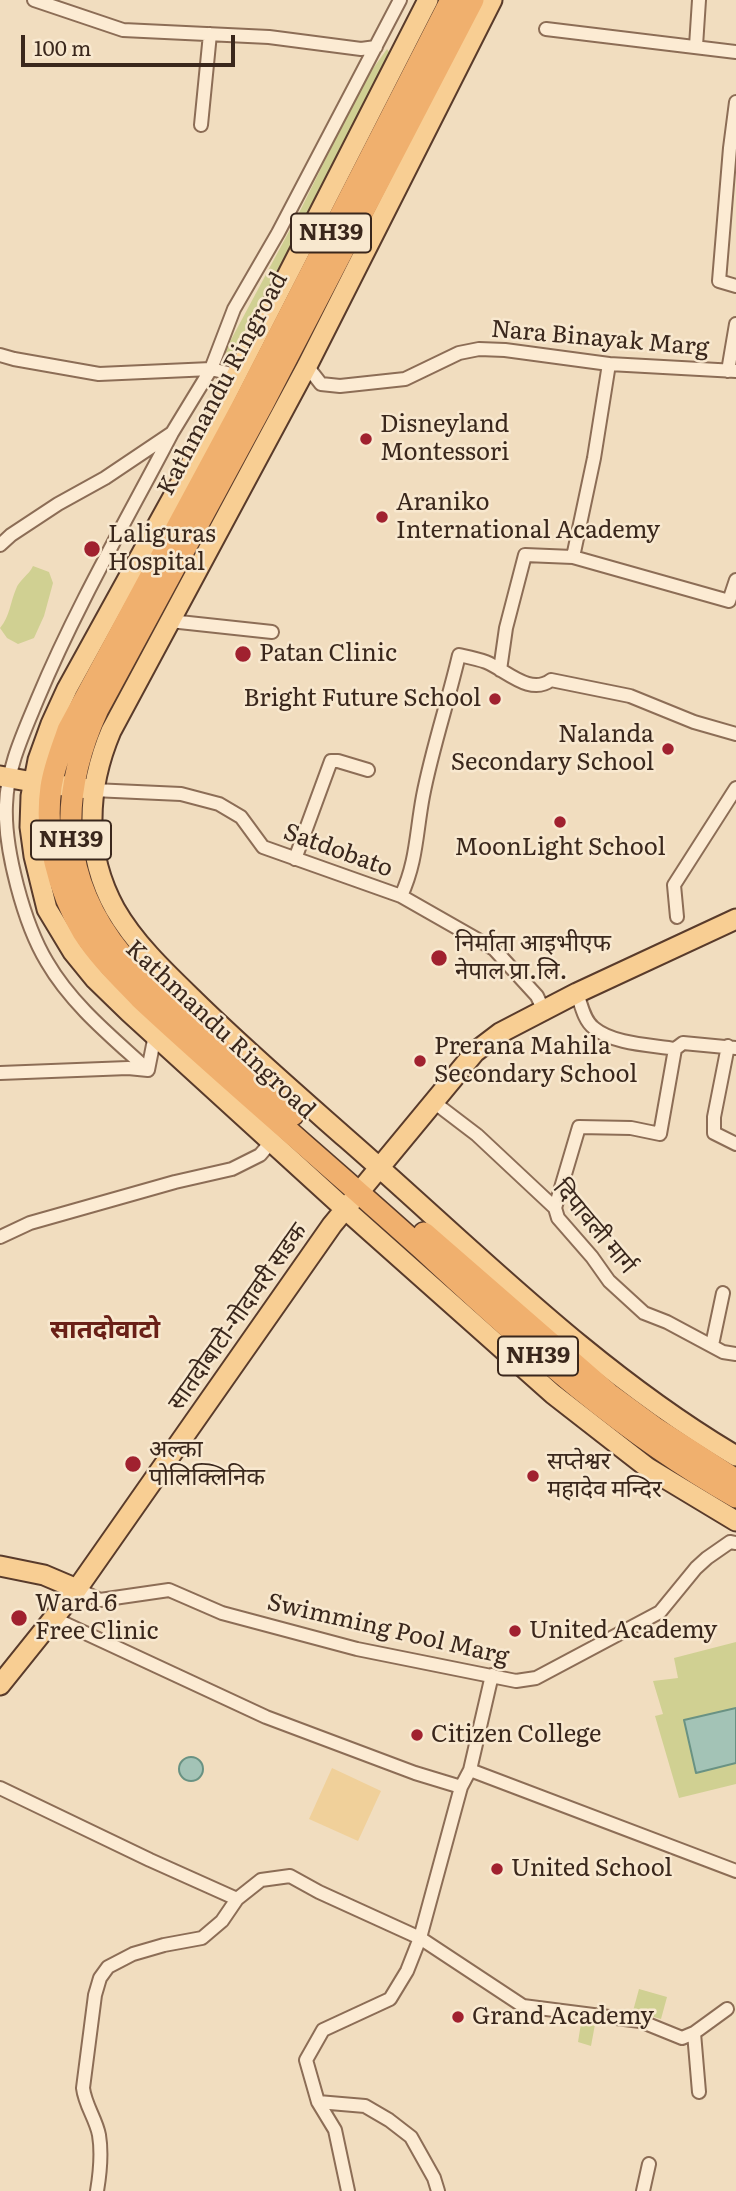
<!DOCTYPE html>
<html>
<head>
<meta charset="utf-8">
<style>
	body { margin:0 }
	#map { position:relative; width:736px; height:2191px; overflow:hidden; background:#f1ddbf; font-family:Literata,serif }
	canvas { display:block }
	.scale { position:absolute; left:21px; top:35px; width:214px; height:32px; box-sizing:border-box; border:4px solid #3a271c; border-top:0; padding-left:9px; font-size:21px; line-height:24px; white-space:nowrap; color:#3a271c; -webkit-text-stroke:5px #f8e8cf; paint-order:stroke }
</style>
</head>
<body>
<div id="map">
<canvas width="736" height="2191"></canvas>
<div class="scale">100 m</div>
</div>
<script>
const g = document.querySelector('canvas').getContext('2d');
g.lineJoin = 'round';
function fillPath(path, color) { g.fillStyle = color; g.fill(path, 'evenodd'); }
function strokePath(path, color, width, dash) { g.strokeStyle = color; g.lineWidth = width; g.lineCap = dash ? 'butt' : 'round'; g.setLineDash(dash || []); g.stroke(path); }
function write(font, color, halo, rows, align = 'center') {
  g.font = font + ' Literata,"Noto Sans Devanagari",serif'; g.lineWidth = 5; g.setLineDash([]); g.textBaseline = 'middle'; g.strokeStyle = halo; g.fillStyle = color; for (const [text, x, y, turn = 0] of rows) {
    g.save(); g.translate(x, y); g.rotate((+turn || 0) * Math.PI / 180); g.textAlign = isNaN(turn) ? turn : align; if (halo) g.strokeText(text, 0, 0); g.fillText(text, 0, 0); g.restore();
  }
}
const green = new Path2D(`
	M387,49L394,59L306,227L223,368L218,364L301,209L364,81Z
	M33,566L49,572L53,583L44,616L34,638L18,644L7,638L0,628C10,616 10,603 16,589C19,580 29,575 33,566Z
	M736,1642V1784L679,1798L655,1716L663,1714L653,1681L678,1678L674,1658Z
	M639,1989L667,1997L661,2019L633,2011Z
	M582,2017L596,2019L591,2046L578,2042Z`);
const sand = new Path2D(`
	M332,1768L381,1791L358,1841L309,1819Z`);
const water = new Path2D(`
	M736,1708V1763L696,1773L684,1720Z
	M179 1769a12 12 0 1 1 24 0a12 12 0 1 1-24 0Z`);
const minor = new Path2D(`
	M34,0L123,30L269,37L361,49L376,47
	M546,29L736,52
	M696,46L699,0
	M736,102L730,148L719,281L736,286
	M201,125L210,34
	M0,355L14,359L99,374L211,369L236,375
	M307,366L321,384L340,386L405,379L459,353L479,349L505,350L609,364L736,371
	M728,371L736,324
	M0,545L11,535L58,504L105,478L172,433L211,369L234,309L278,233L400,0
	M573,557L729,601L736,580
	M170,621L272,632
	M500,670L506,628L525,555L573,557L594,458L609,364
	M93,790L181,794L219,804L241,817L263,847L401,896L494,949L537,996L544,1011
	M295,859L331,761H338L368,770
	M401,896C417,861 416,833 423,796C432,749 448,702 459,655C468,657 478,659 486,662C506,670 530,696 551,680L630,696L694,722L736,734
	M677,917L674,885L736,788
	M577,993C581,1004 584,1021 594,1028C613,1044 651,1045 675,1049L683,1043L736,1048
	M728,1046L714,1117V1133L736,1144
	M148,1070C112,1037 72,1005 47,962C24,924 4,849 6,805C7,767 24,732 38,698C76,607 126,521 172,433
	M0,1073L128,1068L148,1070L155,1035
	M435,1103L477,1135L555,1208L558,1218L592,1257L609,1281L644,1313L667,1322L723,1352L736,1354
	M555,1208L579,1127L631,1128L660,1134L675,1049
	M0,1237L30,1223L175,1182L232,1169L260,1155L272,1141
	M712,1345L723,1293
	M77,1589L100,1600L169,1590L222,1613L357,1649L516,1681L536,1678L660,1612L696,1568L707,1558L730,1542L736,1543
	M53,1618L266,1717L415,1773L461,1787
	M470,1770L736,1871
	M0,1788L150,1860L237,1899
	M694,2033L699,2092
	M318,2102L365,2106L389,2120L411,2137L434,2178L438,2191
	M97,2191C100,2173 102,2153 99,2135C96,2119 85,2105 83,2088L95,1995L100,1978L108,1967L133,1954L164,1945L202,1938L222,1921L237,1899L261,1880L290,1876L319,1892L420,1938L523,2006L640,2021L682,2038L694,2033L727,2009
	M348,2191L335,2130L318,2102L306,2060L323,2030L390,1999L407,1971L420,1938L461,1787L470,1770L492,1675
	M643,2191L649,2164`);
const primary = new Path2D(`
	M428,0L190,466L67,689L51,724L38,760L31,796L30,827L34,856L47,909L73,952L95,979L129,1012L345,1209L553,1394L648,1468L736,1521
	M492,0L307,366L111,731C86,790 84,853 115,909C135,944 166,973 195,1001C244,1049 296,1094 347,1139C473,1249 592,1371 736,1456
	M0,776L33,782L89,789
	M0,1566L44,1575L77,1589
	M0,1685L77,1589L332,1225L475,1052L500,1033L577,993L736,919`);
const trunk = new Path2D(`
	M451,0L243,405L68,730C62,748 54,767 51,787C44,836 58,891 83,932C99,957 120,977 140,998C231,1083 328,1164 421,1248C522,1341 615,1429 736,1497
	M293,1115C259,1084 225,1053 191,1022C167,1000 142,979 122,955C59,878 58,797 98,709L263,404L473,0
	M424,1233L609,1394L654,1427L736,1480`);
const markers = [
	[366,439,7,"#a0212f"],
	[382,517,7,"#a0212f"],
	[92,549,9,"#a0212f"],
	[243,654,9,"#a0212f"],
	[495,699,7,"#a0212f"],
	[668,749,7,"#a0212f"],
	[560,822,7,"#a0212f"],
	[439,958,9,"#a0212f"],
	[420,1061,7,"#a0212f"],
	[133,1464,9,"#a0212f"],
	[533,1476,7,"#a0212f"],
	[19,1618,9,"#a0212f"],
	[515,1631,7,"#a0212f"],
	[417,1735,7,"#a0212f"],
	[497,1869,7,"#a0212f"],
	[458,2017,7,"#a0212f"]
];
const shields = [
	[331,233,80],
	[71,840,80],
	[538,1356,80]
];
const shieldNames = [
	["NH39",331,233],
	["NH39",71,840],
	["NH39",538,1356]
];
const streetNames = [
	["Nara Binayak Marg",600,339,5],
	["Kathmandu Ringroad",223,384,-62],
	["Satdobato",338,851,20],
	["Kathmandu Ringroad",220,1030,43],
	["दिपावली मार्ग",594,1227,50],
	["सातदोबाटो-गोदावरी सडक",238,1317,-55],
	["Swimming Pool Marg",388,1630,13]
];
const poiNames = [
	["Disneyland",380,425],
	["Montessori",380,453],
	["Araniko",396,503],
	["International Academy",396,531],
	["Laliguras",108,535],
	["Hospital",108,563],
	["Patan Clinic",259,654],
	["Bright Future School",481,699,"right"],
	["Nalanda",654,735,"right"],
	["Secondary School",654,763,"right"],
	["MoonLight School",560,848,"center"],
	["निर्माता आइभीएफ",455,944],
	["नेपाल प्रा.लि.",455,972],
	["Prerana Mahila",434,1047],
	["Secondary School",434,1075],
	["अल्का",149,1450],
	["पोलिक्लिनिक",149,1478],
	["सप्तेश्वर",547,1462],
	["महादेव मन्दिर",547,1490],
	["Ward 6",35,1604],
	["Free Clinic",35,1632],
	["United Academy",529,1631],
	["Citizen College",431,1735],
	["United School",511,1869],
	["Grand Academy",472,2017]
];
const neighbourhoodNames = [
	["सातदोवाटो",105,1330]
];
fillPath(green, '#d0d092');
fillPath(sand, '#f0d09a');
fillPath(water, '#a3c3b6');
strokePath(water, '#699283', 2);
strokePath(minor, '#8c6d56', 16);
strokePath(primary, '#593b2b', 23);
strokePath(trunk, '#593b2b', 24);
strokePath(minor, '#fcebd3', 12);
strokePath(primary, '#f8ce93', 19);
strokePath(trunk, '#f0b06e', 21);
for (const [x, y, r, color] of markers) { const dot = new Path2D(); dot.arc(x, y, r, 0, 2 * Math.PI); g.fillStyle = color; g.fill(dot); strokePath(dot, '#f8e8cf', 2.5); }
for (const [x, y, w] of shields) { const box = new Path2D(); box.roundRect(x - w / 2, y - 19.5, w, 39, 5); g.fillStyle = '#f8e8cf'; g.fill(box); strokePath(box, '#3a271c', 2); }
write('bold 23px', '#3a271c', null, shieldNames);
write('24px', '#3a271c', '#f8e8cf', streetNames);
write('24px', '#3a271c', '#f8e8cf', poiNames, 'left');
write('bold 26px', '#6a2017', '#f8e8cf', neighbourhoodNames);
</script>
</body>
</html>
